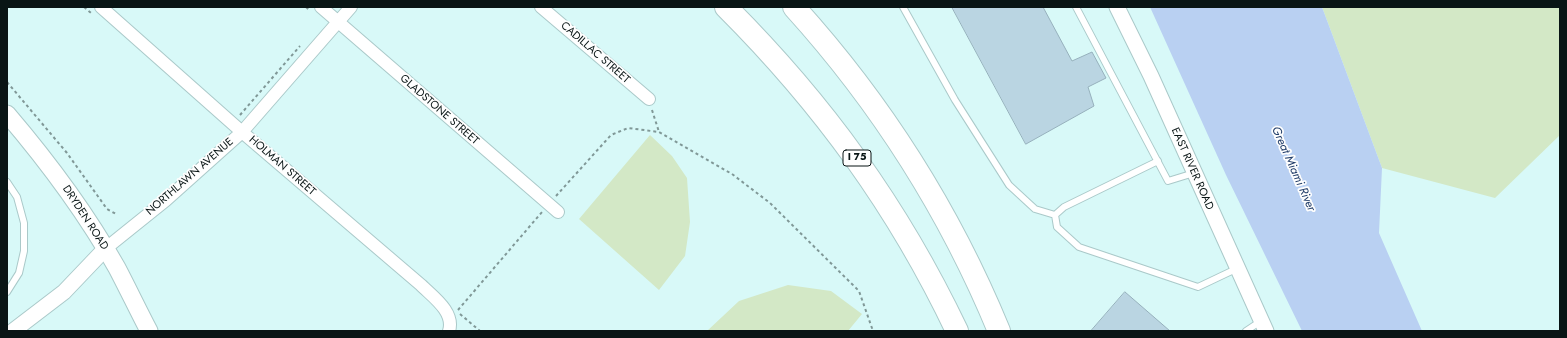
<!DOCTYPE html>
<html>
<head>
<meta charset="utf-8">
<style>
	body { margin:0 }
	#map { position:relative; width:1567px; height:338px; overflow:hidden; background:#d8f9f8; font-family:Jost,sans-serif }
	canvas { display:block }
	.frame { position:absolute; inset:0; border:8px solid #091515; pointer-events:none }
</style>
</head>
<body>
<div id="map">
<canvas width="1567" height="338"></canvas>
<div class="frame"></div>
</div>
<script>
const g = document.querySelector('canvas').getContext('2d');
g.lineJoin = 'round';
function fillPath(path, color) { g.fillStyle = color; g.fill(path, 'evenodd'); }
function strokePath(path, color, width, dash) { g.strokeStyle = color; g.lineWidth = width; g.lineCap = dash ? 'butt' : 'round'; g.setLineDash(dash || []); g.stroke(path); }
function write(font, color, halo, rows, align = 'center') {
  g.font = font + ' Jost,sans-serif'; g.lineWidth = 3.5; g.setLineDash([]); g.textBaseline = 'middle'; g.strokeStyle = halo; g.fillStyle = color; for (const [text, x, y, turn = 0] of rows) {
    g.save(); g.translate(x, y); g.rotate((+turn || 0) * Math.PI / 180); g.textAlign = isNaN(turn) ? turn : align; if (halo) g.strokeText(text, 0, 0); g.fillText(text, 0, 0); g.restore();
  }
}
const green = new Path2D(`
	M1322,7H1560V135L1495,198L1382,168Z
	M650,135L672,156L687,178L690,222L685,256L659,290L579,219Z
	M788,285L831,291L862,314L848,331H707L739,301Z`);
const water = new Path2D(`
	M1150,7H1322L1382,168L1379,233L1422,331H1302L1226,175Z`);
const building = new Path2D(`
	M952,7H1043L1072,61L1092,52L1106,78L1088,87L1094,106L1026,144Z
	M1125,292L1170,331H1091Z`);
const path = new Path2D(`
	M84,7L91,13
	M306,7L310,11
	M7,82L67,153L107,209L116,214
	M652,110L659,132
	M240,115L300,46
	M556,196L611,135L628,128L659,132L732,174L770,203L859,291L873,331
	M458,310L542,212
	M460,314L480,331`);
const service = new Path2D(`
	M903,7L955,100L1009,185L1035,209L1055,215
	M1076,7L1168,181L1194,173
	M1158,161L1064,207L1055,215L1057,227L1079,247L1198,287L1238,268
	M7,182L17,197L24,223V251L19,273L7,292
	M1246,331L1261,321`);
const minor = new Path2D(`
	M101,7L242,132L421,285C433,297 455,312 449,331
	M321,7L558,212
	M541,7L649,99
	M105,249L166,200L242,132L351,7`);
const tertiary = new Path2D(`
	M1117,7L1151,76L1266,331
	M13,331L64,292L105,249`);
const secondary = new Path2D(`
	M7,114C48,162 86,213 117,268C128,289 138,310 149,331`);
const motorway = new Path2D(`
	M726,7C823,104 898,207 957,331
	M794,7C880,102 950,212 999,331`);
const shields = [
	[857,158,28]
];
const shieldNames = [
	["I 75",857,158]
];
const streetNames = [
	["CADILLAC STREET",595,53,41],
	["GLADSTONE STREET",439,110,41],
	["HOLMAN STREET",282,166,41],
	["EAST RIVER ROAD",1192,169,66],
	["NORTHLAWN AVENUE",190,177,-41],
	["DRYDEN ROAD",85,218,57]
];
const waterNames = [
	["Great Miami River",1293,169,66]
];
fillPath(green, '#d3e8c6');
fillPath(water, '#b9d0f2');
fillPath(building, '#bad5e2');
strokePath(building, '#96b0bc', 1);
strokePath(service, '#aac9c9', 8);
strokePath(minor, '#aac9c9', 14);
strokePath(tertiary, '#aac9c9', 17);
strokePath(secondary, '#aac9c9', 19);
strokePath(motorway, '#aac9c9', 24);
strokePath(path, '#809897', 2, [3, 3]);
strokePath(service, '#fff', 6);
strokePath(minor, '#fff', 12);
strokePath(tertiary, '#fff', 15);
strokePath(secondary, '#fff', 17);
strokePath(motorway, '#fff', 22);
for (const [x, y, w] of shields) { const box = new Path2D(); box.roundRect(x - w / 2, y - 8, w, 16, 3); g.fillStyle = '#fefefe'; g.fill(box); strokePath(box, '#091515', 1); }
write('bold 10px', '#091515', null, shieldNames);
write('11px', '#091515', '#fefefe', streetNames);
write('italic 12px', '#213d69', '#fefefe', waterNames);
</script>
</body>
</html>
